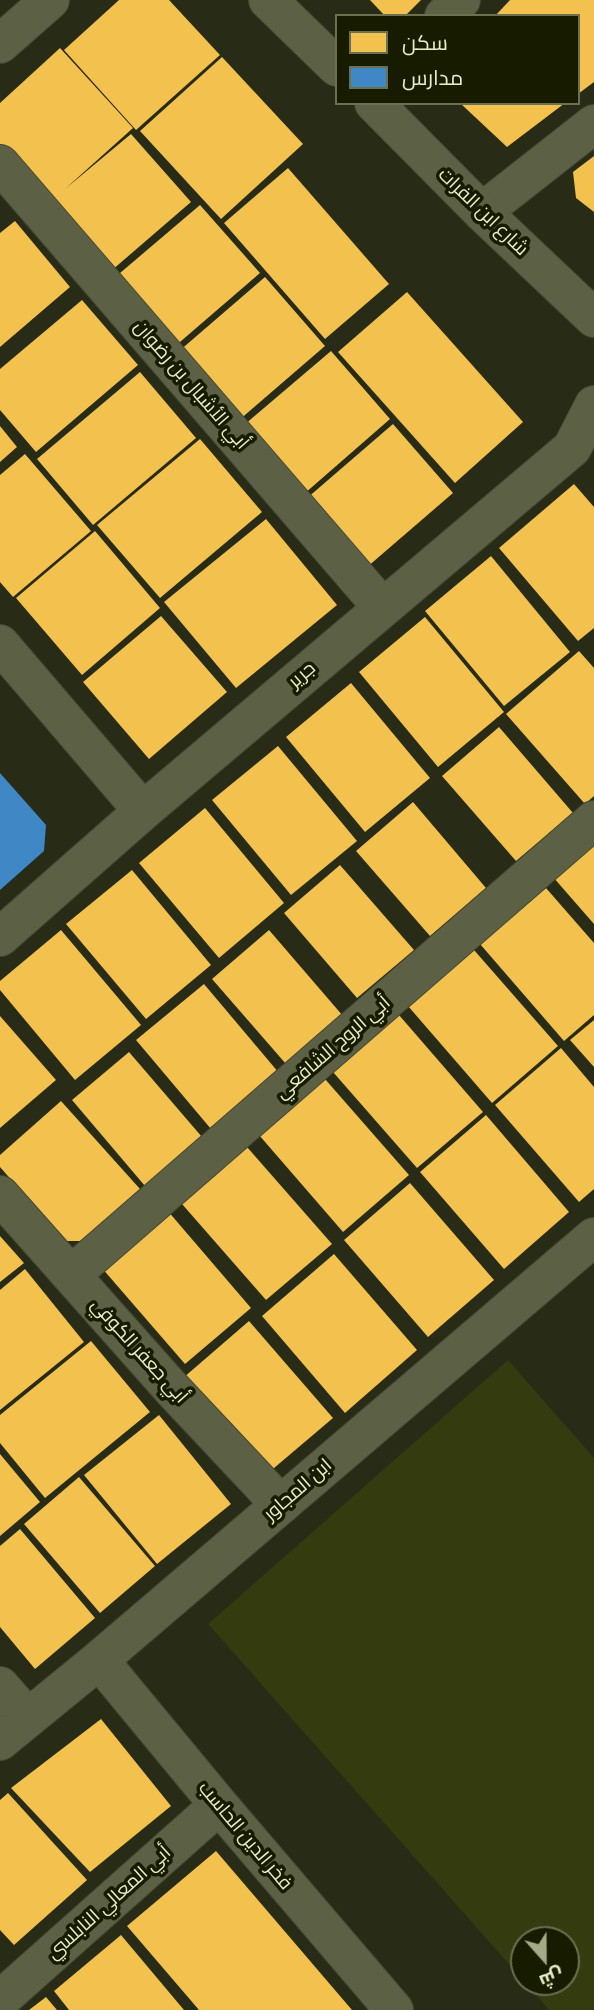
<!DOCTYPE html>
<html>
<head>
<meta charset="utf-8">
<style>
	body { margin:0 }
	#map { position:relative; width:594px; height:2010px; overflow:hidden; background:#282b15; font-family:"PT Sans Narrow",Cairo,sans-serif }
	canvas { display:block }
	.legend { position:absolute; left:335px; top:14px; width:245px; height:91px; box-sizing:border-box; background:#171c00; border:2px solid #6a7050; margin:0; padding:9px 12px; list-style:none; font-size:21px; color:#e7efc8 }
	.legend li { display:flex; align-items:center; gap:14px; height:35px }
	.legend b { width:35px; border:2px solid #6a7050 }
	.north { position:absolute; left:510px; top:1926px; width:70px; height:70px; box-sizing:border-box; background:#171c00; border:2px solid #6a7050; border-radius:50%; rotate:159deg; font-size:19px; font-weight:700; line-height:28px; text-align:center; color:#e7efc8 }
	.north::after { content:''; display:block; margin:auto; width:24px; height:32px; background:#a4aa89; clip-path:polygon(50% 0,100% 100%,50% 72%,0 100%) }
</style>
</head>
<body>
<div id="map">
<canvas width="594" height="2010"></canvas>
<ul class="legend">
<li><b style="height:19px;background:#f2c14e"></b>سكن</li>
<li><b style="height:19px;background:#3f88c5"></b>مدارس</li>
</ul>
<div class="north">ش</div>
</div>
<script>
const g = document.querySelector('canvas').getContext('2d');
g.lineJoin = 'round';
function fillPath(path, color) { g.fillStyle = color; g.fill(path, 'evenodd'); }
function strokePath(path, color, width, dash) { g.strokeStyle = color; g.lineWidth = width; g.lineCap = dash ? 'butt' : 'round'; g.setLineDash(dash || []); g.stroke(path); }
function write(font, color, halo, rows, align = 'center') {
  g.font = font + ' "PT Sans Narrow",Cairo,sans-serif'; g.lineWidth = 7; g.setLineDash([]); g.textBaseline = 'middle'; g.strokeStyle = halo; g.fillStyle = color; for (const [text, x, y, turn = 0] of rows) {
    g.save(); g.translate(x, y); g.rotate((+turn || 0) * Math.PI / 180); g.textAlign = isNaN(turn) ? turn : align; if (halo) g.strokeText(text, 0, 0); g.fillText(text, 0, 0); g.restore();
  }
}
const built = new Path2D(`
	M508,1360L594,1458V2010H549L525,1982H566V1940H524V1981L208,1624Z`);
const homes = new Path2D(`
	M119,0H169L220,55L136,130L64,50Z
	M370,0H421L405,16H385Z
	M510,0H594V82L578,94V16H495Z
	M60,48L133,128L65,189L131,134L191,202L104,277L0,149V103Z
	M222,57L303,144L221,219L140,131Z
	M460,103H565L507,147Z
	M594,156V212L576,198L573,172Z
	M288,168L389,284L325,339L224,223Z
	M200,205L260,273L173,348L113,279Z
	M15,221L70,287L0,347V233Z
	M265,277L325,346L238,421L178,352Z
	M407,292L523,422L455,483L338,352Z
	M82,300L138,365L36,452L0,410V369Z
	M331,351L390,419L304,494L244,425Z
	M140,372L196,438L93,525L37,459Z
	M393,424L453,493L366,568L306,499Z
	M0,426L17,447L0,462Z
	M200,439L262,512L160,598L97,525Z
	M25,454L91,531L13,597L0,582V475Z
	M574,484L594,507V628L578,641L499,548Z
	M266,519L337,605L236,688L164,602Z
	M95,531L160,608L82,675L16,598Z
	M491,556L570,652L504,706L425,611Z
	M161,616L227,692L149,759L83,682Z
	M425,617L504,712L438,767L359,672Z
	M579,651L594,668V796L585,804L506,714Z
	M351,683L430,778L365,832L286,737Z
	M499,727L573,813L516,861L442,776Z
	M278,746L357,841L291,895L212,800Z
	M413,802L486,888L430,936L356,851Z
	M205,808L284,903L219,958L139,863Z
	M594,842V924L553,877Z
	M340,865L414,950L357,998L284,913Z
	M132,870L211,965L146,1019L66,924Z
	M546,888L594,943V1015L564,1041L480,944Z
	M61,930L141,1025L75,1080L0,990V981Z
	M269,930L343,1016L286,1064L212,979Z
	M474,950L558,1046L492,1103L408,1006Z
	M204,984L279,1073L211,1129L136,1040Z
	M399,1015L483,1112L417,1168L333,1072Z
	M0,1016L56,1080L0,1128Z
	M594,1020V1067L570,1040Z
	M561,1048L594,1087V1189L579,1202L495,1105Z
	M129,1052L202,1137L145,1186L72,1100Z
	M325,1079L409,1175L343,1232L259,1135Z
	M61,1101L140,1189L82,1241H65L0,1167V1155Z
	M486,1115L569,1212L504,1269L420,1172Z
	M247,1147L332,1244L266,1300L182,1204Z
	M410,1183L494,1280L428,1337L344,1240Z
	M167,1210L251,1308L185,1364L101,1267Z
	M0,1236L24,1263L0,1282Z
	M334,1254L417,1350L345,1413L262,1316Z
	M25,1269L84,1342L0,1410V1290Z
	M249,1321L333,1418L267,1474L183,1378Z
	M91,1341L150,1412L45,1498L0,1443V1415Z
	M159,1415L231,1504L157,1564L84,1475Z
	M0,1454L40,1502L0,1536Z
	M79,1477L155,1566L100,1613L24,1524Z
	M20,1529L95,1618L35,1669L0,1627V1546Z
	M101,1719L171,1806L90,1872L11,1788Z
	M8,1793L87,1880L14,1945L0,1930V1800Z
	M216,1851L352,2010H199L127,1926Z
	M121,1935L184,2010H69L54,1991Z
	M46,1997L57,2010H29Z`);
const schools = new Path2D(`
	M0,773L46,825L44,851L0,890Z`);
const street = new Path2D(`
	M444,16L461,0
	M0,44L50,0
	M0,164L382,607
	M482,212L594,124
	M0,644L143,811
	M0,937L143,811L572,448L594,405
	M0,1195L172,1389L281,1505
	M71,1275L594,820
	M99,1660L219,1805L394,2010
	M0,1686L27,1717
	M0,1741L99,1660L594,1237
	M0,2000L219,1805`);
const secondary = new Path2D(`
	M268,0L337,67
	M374,103L482,212L594,318`);
const streetNames = [
	["شارع ابن الفرات",483,212,44],
	["أبي الأشبال بن رضوان",191,385,49],
	["جرير",302,675,-41],
	["أبي الروح الشافعي",333,1048,-41],
	["أبي جعفر الكوفي",139,1351,48],
	["ابن المجاور",298,1490,-41],
	["فخر الدين الحاسب",245,1836,50],
	["أبي المعالي النابلسي",109,1903,-42]
];
fillPath(built, '#343b0f');
fillPath(homes, '#f2c14e');
fillPath(schools, '#3f88c5');
strokePath(street, '#454835', 40);
strokePath(secondary, '#454835', 40);
strokePath(street, '#5c6044', 38);
strokePath(secondary, '#5c6044', 38);
write('19px', '#e7efc8', '#171c00', streetNames);
</script>
</body>
</html>
